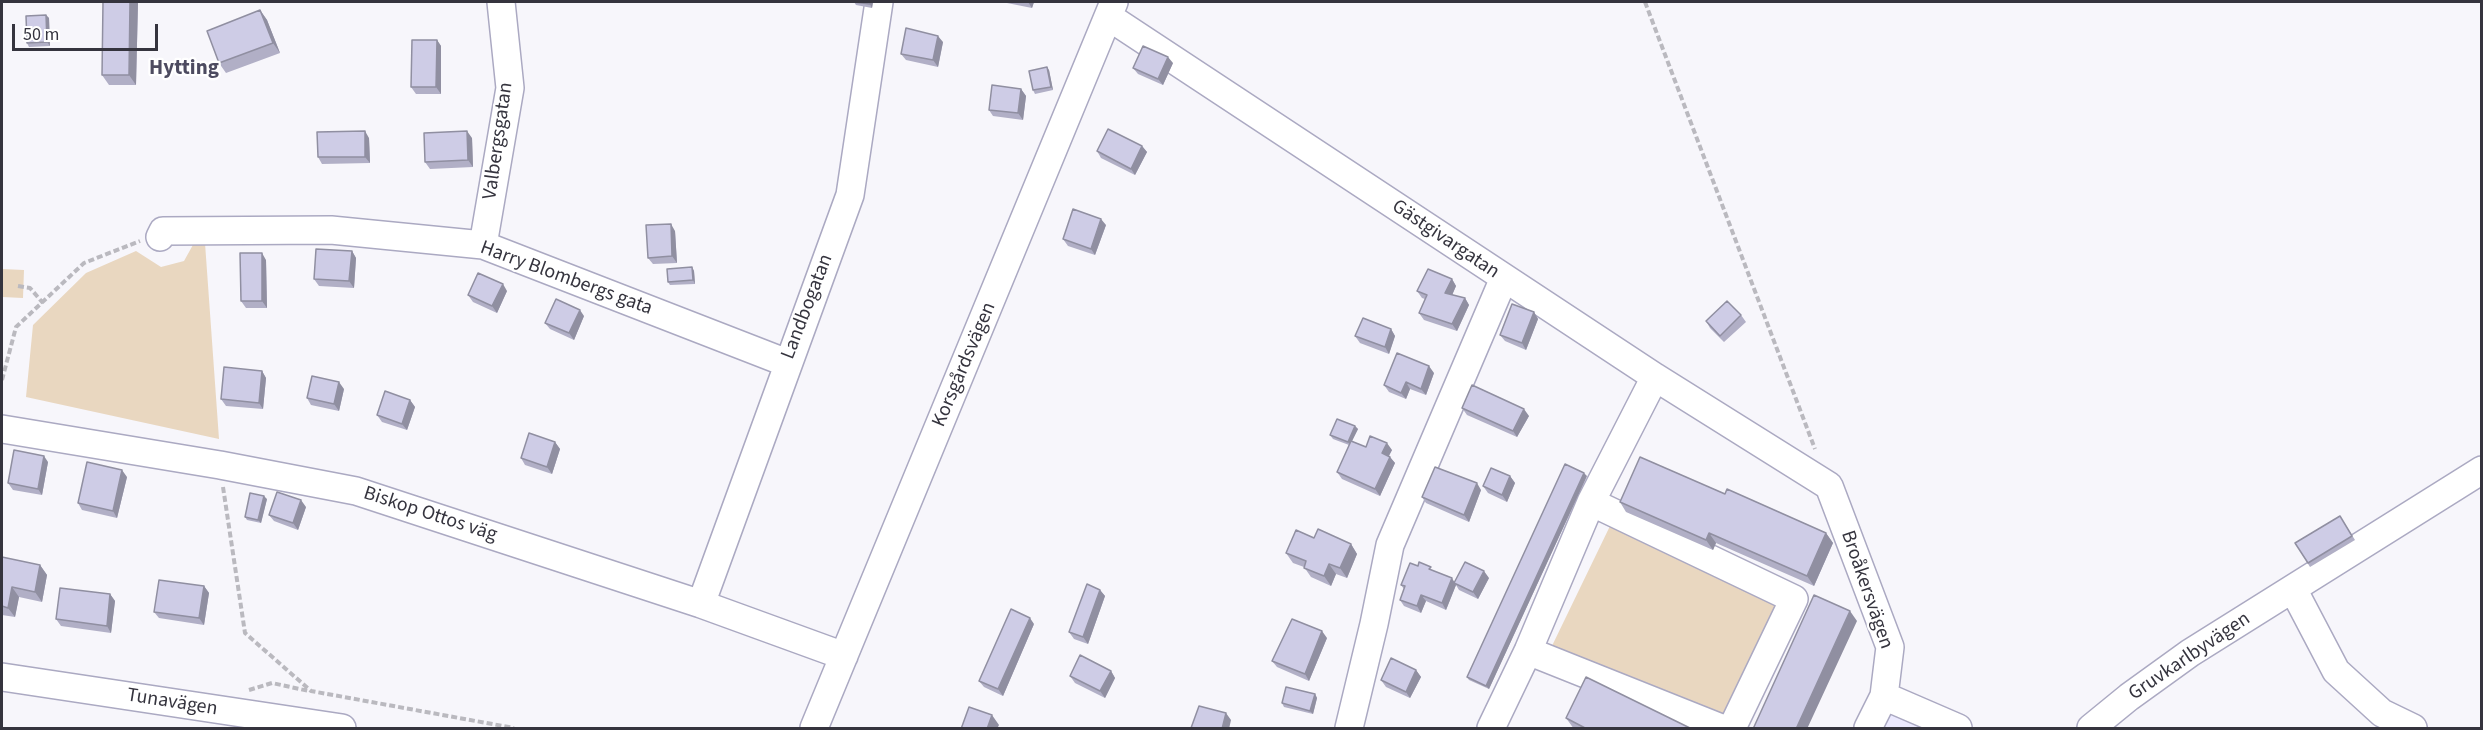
<!DOCTYPE html>
<html>
<head>
<meta charset="utf-8">
<style>
	body { margin:0 }
	#map { position:relative; width:2483px; height:730px; overflow:hidden; background:#f7f6fb; font-family:"Source Sans 3",sans-serif }
	canvas { display:block }
	.frame { position:absolute; inset:0; border:3px solid #35343e; pointer-events:none }
	.scale { position:absolute; left:12px; top:24px; width:146px; height:27px; box-sizing:border-box; border:3px solid #35343e; border-top:0; padding-left:8px; font-size:18px; line-height:21px; white-space:nowrap; color:#35343e; -webkit-text-stroke:4px #fff; paint-order:stroke }
</style>
</head>
<body>
<div id="map">
<canvas width="2483" height="730"></canvas>
<div class="frame"></div>
<div class="scale">50 m</div>
</div>
<script>
const g = document.querySelector('canvas').getContext('2d');
g.lineJoin = 'round';
function fillPath(path, color) { g.fillStyle = color; g.fill(path, 'evenodd'); }
function strokePath(path, color, width, dash) { g.strokeStyle = color; g.lineWidth = width; g.lineCap = dash ? 'butt' : 'round'; g.setLineDash(dash || []); g.stroke(path); }
function write(font, color, halo, rows, align = 'center') {
  g.font = font + ' "Source Sans 3",sans-serif'; g.lineWidth = 4.5; g.setLineDash([]); g.textBaseline = 'middle'; g.strokeStyle = halo; g.fillStyle = color; for (const [text, x, y, turn = 0] of rows) {
    g.save(); g.translate(x, y); g.rotate((+turn || 0) * Math.PI / 180); g.textAlign = isNaN(turn) ? turn : align; if (halo) g.strokeText(text, 0, 0); g.fillText(text, 0, 0); g.restore();
  }
}
const built = new Path2D(`
	M1893,709L1935,728H1884Z`);
const green = new Path2D(`
	M194,243H205L219,439L26,397L33,325L86,273L136,251L161,267L184,261Z
	M2,269L24,270L23,298L2,297Z
	M1610,526L1782,605L1723,723L1550,650Z`);
const path = new Path2D(`
	M1645,2L1815,449
	M18,286L30,288L43,303
	M2,380L16,327L84,263L140,241
	M223,487L245,633L311,691L514,728
	M249,690L272,683L309,691`);
const minor = new Path2D(`
	M1109,17L1655,377L1829,486L1890,647L1884,696L1868,728
	M160,237L163,231L331,230L483,245L787,363
	M483,245L510,88L501,2
	M2,429L220,465L356,491L701,604L844,656
	M1591,502L1794,599L1732,728
	M2293,589L2336,671L2382,713L2413,728
	M701,604L850,195L879,2
	M1528,651L1721,728
	M2,677L342,728
	M1884,696L1958,728
	M814,728L1114,2
	M1349,728L1374,624L1390,545L1504,278
	M1491,728L1528,651L1591,502L1655,377
	M2091,728L2129,697L2190,653L2482,470`);
const wall = new Path2D(`
	M103,2H138L136,85H109L102,75Z
	M854,2H873L872,8L856,5Z
	M1002,2H1034L1032,8Z
	M260,10L267,20L280,53L226,73L219,63Z
	M46,15L49,18L50,46L29,47L27,43Z
	M437,40L441,46V94H416L411,87Z
	M943,42L938,67L906,60L901,54Z
	M1173,63L1163,85L1138,74L1133,68Z
	M1049,70L1053,90L1035,94L1033,90Z
	M1021,89L1026,96L1023,120L993,116L989,110Z
	M369,138L370,163L322,164L318,157Z
	M472,138L473,167L430,169L425,162Z
	M1142,146L1147,152L1135,175L1101,158L1097,151Z
	M1106,225L1095,255L1068,246L1063,239Z
	M675,231L677,263L653,264L648,258Z
	M352,251L356,258L354,288L319,286L314,279Z
	M266,260L267,308H246L241,301Z
	M692,267L694,271L695,284L670,285L668,282Z
	M1452,279L1456,286L1452,295L1465,298L1469,305L1457,331L1424,320L1419,313L1425,299L1422,298L1417,291Z
	M507,291L497,313L473,302L468,295Z
	M1534,312L1538,319L1526,350L1505,341L1500,335Z
	M1741,315L1746,322L1724,342L1710,328L1706,321Z
	M584,316L574,340L550,329L545,323Z
	M1391,329L1395,336L1389,354L1360,343L1355,336Z
	M262,371L266,378L263,409L226,406L221,399Z
	M1434,373L1426,395L1410,389L1406,399L1389,392L1384,385Z
	M344,389L339,411L311,405L307,398Z
	M410,400L415,407L407,430L382,422L377,415Z
	M1462,408L1529,416L1517,437L1467,415Z
	M1355,426L1358,429L1352,441L1366,447L1392,450L1389,456L1395,463L1380,496L1342,479L1337,472L1349,445L1333,439L1330,435Z
	M555,442L560,449L552,474L525,465L521,458Z
	M48,462L42,495L13,490L8,483Z
	M1510,476L1515,483L1507,502L1488,493L1483,486Z
	M1587,476L1489,689L1469,680L1467,677Z
	M127,477L117,518L82,510L78,503Z
	M1481,490L1469,522L1426,503L1422,497Z
	M1725,494L1826,533L1833,543L1814,586L1716,543L1713,550L1626,512L1620,502Z
	M267,499L261,523L247,520L245,517Z
	M306,507L298,530L274,521L269,515Z
	M2340,516L2355,540L2310,567L2295,543Z
	M1314,538L1351,544L1357,554L1347,578L1336,574L1331,586L1311,577L1304,567L1293,563L1286,553Z
	M2,557L40,565L47,575L42,602L19,597L15,617L2,615Z
	M1418,566L1434,571L1455,582L1489,578L1478,599L1459,590L1456,585L1446,610L1426,601L1421,613L1404,606L1400,600L1404,589L1401,585Z
	M204,586L209,593L204,625L159,618L154,612Z
	M1100,590L1105,596L1088,644L1074,639L1069,632Z
	M110,594L115,601L111,633L61,626L56,619Z
	M1034,624L1003,696L984,687L979,681Z
	M1327,638L1309,681L1277,667L1272,661Z
	M1416,670L1421,677L1410,698L1386,687L1381,680Z
	M1111,671L1115,678L1105,698L1075,683L1070,676Z
	M1315,694L1317,698L1313,714L1284,707L1282,703Z
	M1566,718L1692,729H1574Z`);
const shadedWall = new Path2D(`
	M130,2H138L136,85L129,75Z
	M870,2H873L872,8L870,4Z
	M1028,2H1034L1032,8Z
	M260,10L267,20L280,53L273,43Z
	M46,15L49,18L50,46L47,42Z
	M938,36L943,42L938,67L933,60Z
	M437,40L441,46V94L436,87Z
	M1168,57L1173,63L1163,85L1158,79Z
	M1047,67L1049,70L1053,90L1051,87Z
	M1021,89L1026,96L1023,120L1018,113Z
	M365,131L369,138L370,163L365,157Z
	M467,131L472,138L473,167L468,160Z
	M1142,146L1147,152L1135,175L1131,169Z
	M1101,219L1106,225L1095,255L1091,249Z
	M671,224L675,231L677,263L672,256Z
	M352,251L356,258L354,288L349,281Z
	M262,253L266,260L267,308L262,301Z
	M692,267L694,271L695,284L693,280Z
	M1452,279L1456,286L1450,300L1445,293Z
	M503,284L507,291L497,313L492,306Z
	M1465,298L1469,305L1457,331L1452,324Z
	M580,310L584,316L574,340L569,333Z
	M1534,312L1538,319L1526,350L1522,343Z
	M1391,329L1395,336L1389,354L1385,347Z
	M1429,366L1434,373L1426,395L1421,389Z
	M262,371L266,378L263,409L259,403Z
	M339,382L344,389L339,411L334,404Z
	M1406,382L1410,389L1406,399L1401,393Z
	M410,400L415,407L407,430L402,424Z
	M1524,409L1529,416L1517,437L1513,431Z
	M1355,426L1358,429L1350,445L1348,442Z
	M555,442L560,449L552,474L547,467Z
	M1387,443L1392,450L1387,459L1382,453Z
	M44,456L48,462L42,495L38,489Z
	M1390,457L1395,463L1380,496L1375,489Z
	M122,470L127,477L117,518L113,511Z
	M1584,473L1587,476L1489,689L1486,686Z
	M1510,476L1515,483L1507,502L1502,495Z
	M1477,483L1481,490L1469,522L1464,515Z
	M264,496L267,499L261,523L258,520Z
	M301,500L306,507L298,530L293,523Z
	M1709,533L1716,543L1713,550L1706,540Z
	M1826,533L1833,543L1814,586L1807,576Z
	M1351,544L1357,554L1347,578L1340,568Z
	M1329,564L1336,574L1331,586L1324,576Z
	M40,565L47,575L42,602L35,592Z
	M1484,571L1489,578L1478,599L1473,592Z
	M1452,578L1456,585L1446,610L1442,603Z
	M204,586L209,593L204,625L199,618Z
	M12,587L19,597L15,617L8,608Z
	M1100,590L1105,596L1088,644L1083,637Z
	M110,594L115,601L111,633L107,626Z
	M1421,595L1426,601L1421,613L1417,606Z
	M1850,611L1857,621L1807,729H1796Z
	M1030,618L1034,624L1003,696L998,689Z
	M1322,631L1327,638L1309,681L1305,674Z
	M1416,670L1421,677L1410,698L1406,692Z
	M1111,671L1115,678L1105,698L1100,691Z
	M1315,694L1317,698L1313,714L1310,711Z
	M1226,713L1231,720L1229,729H1222Z
	M992,715L999,725L997,729H987Z`);
const building = new Path2D(`
	M103,2H130L129,75H102Z
	M854,2H870V4Z
	M260,10L273,43L219,63L207,31Z
	M46,15L47,42L27,43L26,16Z
	M906,28L938,36L933,60L901,54Z
	M412,40H437L436,87H411Z
	M1143,46L1168,57L1158,79L1133,68Z
	M1047,67L1051,87L1033,90L1029,71Z
	M992,85L1021,89L1018,113L989,110Z
	M1108,129L1142,146L1131,169L1097,151Z
	M365,131V157H318L317,132Z
	M467,131L468,160L425,162L424,133Z
	M1073,209L1101,219L1091,249L1063,239Z
	M671,224L672,256L648,258L646,225Z
	M316,249L352,251L349,281L314,279Z
	M240,253H262V301H241Z
	M692,267L693,280L668,282L667,269Z
	M1428,269L1452,279L1445,293L1465,298L1452,324L1419,313L1427,295L1417,291Z
	M478,273L503,284L492,306L468,295Z
	M556,299L580,310L569,333L545,323Z
	M1727,301L1741,315L1720,336L1706,321Z
	M1512,304L1534,312L1522,343L1500,335Z
	M1363,318L1391,329L1385,347L1355,336Z
	M1397,353L1429,366L1421,389L1406,382L1401,393L1384,385Z
	M224,367L262,371L259,403L221,399Z
	M312,376L339,382L334,404L307,398Z
	M1472,385L1524,409L1513,431L1462,408Z
	M385,391L410,400L402,424L377,415Z
	M1337,419L1355,426L1348,442L1330,435Z
	M529,433L555,442L547,467L521,458Z
	M1370,436L1387,443L1382,453L1390,457L1375,489L1337,472L1351,441L1366,447Z
	M14,450L44,456L38,489L8,483Z
	M1640,457L1725,494L1727,489L1826,533L1807,576L1709,533L1706,540L1620,502Z
	M87,462L122,470L113,511L78,503Z
	M1565,464L1584,473L1486,686L1467,677Z
	M1435,467L1477,483L1464,515L1422,497Z
	M1491,468L1510,476L1502,495L1483,486Z
	M277,492L301,500L293,523L269,515Z
	M250,493L264,496L258,520L245,517Z
	M2340,516L2352,536L2308,563L2295,543Z
	M1318,529L1351,544L1340,568L1329,564L1324,576L1304,568L1306,561L1286,553L1296,530L1314,538Z
	M2,557L40,565L35,592L12,587L8,608L2,606Z
	M1419,562L1431,567L1429,569L1452,578L1442,603L1421,595L1417,606L1400,600L1405,586L1401,585L1410,563L1418,566Z
	M1465,562L1484,571L1473,592L1454,583Z
	M159,580L204,586L199,618L154,612Z
	M1087,584L1100,590L1083,637L1069,632Z
	M60,588L110,594L107,626L56,619Z
	M1814,595L1850,611L1796,729H1753Z
	M1011,609L1030,618L998,689L979,681Z
	M1292,619L1322,631L1305,674L1272,661Z
	M1080,655L1111,671L1100,691L1070,676Z
	M1391,658L1416,670L1406,692L1381,680Z
	M1586,677L1692,729H1587L1566,718Z
	M1286,687L1315,694L1310,711L1282,703Z
	M1199,706L1226,713L1222,729L1191,728Z
	M969,707L992,715L987,729H961Z`);
const streetNames = [
	["Valbergsgatan",499,141,-82],
	["Gästgivargatan",1445,240,34],
	["Harry Blombergs gata",566,279,20],
	["Landbogatan",808,307,-69],
	["Korsgårdsvägen",965,365,-67],
	["Biskop Ottos väg",430,515,18],
	["Broåkersvägen",1866,590,71],
	["Gruvkarlbyvägen",2190,657,-34],
	["Tunavägen",172,703,9]
];
const neighbourhoodNames = [
	["Hytting",184,69]
];
fillPath(built, '#eceaff');
fillPath(green, '#e9d7c0');
strokePath(minor, '#aba9c2', 30);
strokePath(path, '#bab9bf', 4, [6, 3]);
strokePath(minor, '#fff', 27);
fillPath(wall, '#b1afc6');
fillPath(shadedWall, '#908fa1');
fillPath(building, '#cecce6');
strokePath(building, '#908fa1', 1.5);
write('20px', '#35343e', '#fff', streetNames);
write('bold 21px', '#4d4b60', '#fff', neighbourhoodNames);
</script>
</body>
</html>
